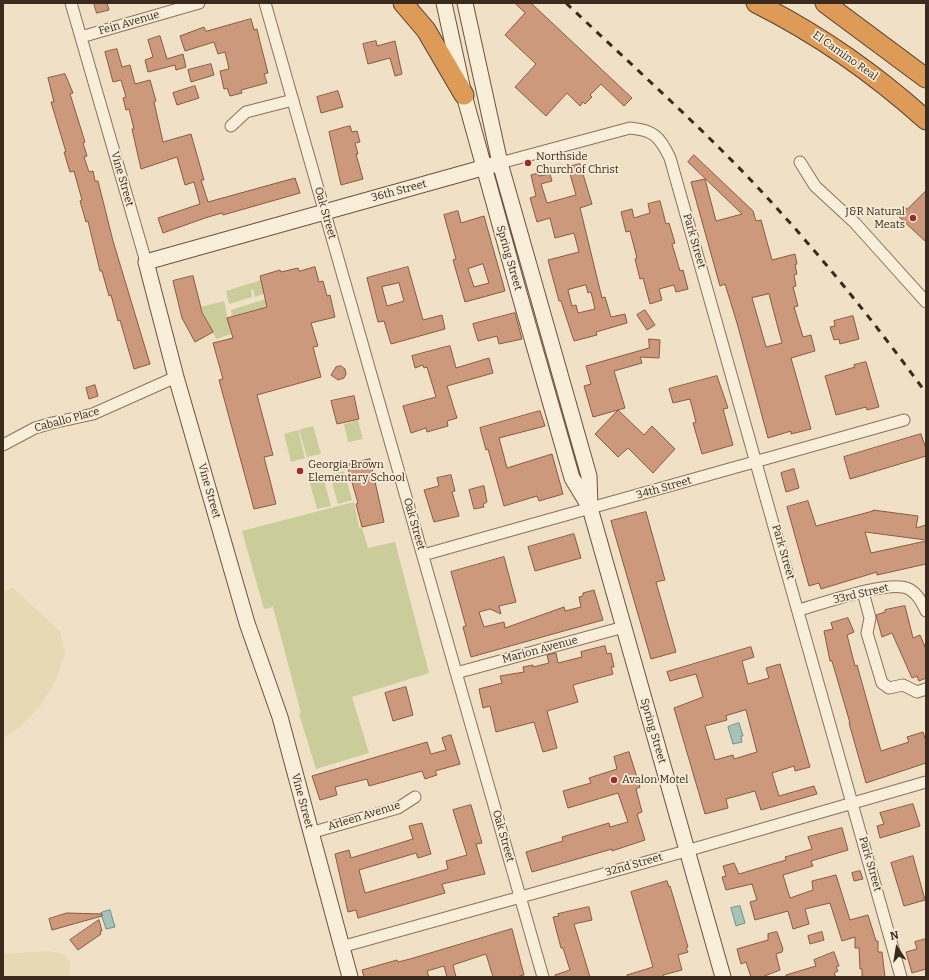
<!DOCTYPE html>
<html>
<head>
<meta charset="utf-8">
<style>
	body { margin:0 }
	#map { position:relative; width:929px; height:980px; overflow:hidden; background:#efe0c6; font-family:Bitter,serif }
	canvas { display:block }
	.frame { position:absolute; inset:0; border:4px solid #3b2b1f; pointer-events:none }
	.north { position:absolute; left:877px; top:928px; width:40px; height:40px; -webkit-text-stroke:3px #f6ebd6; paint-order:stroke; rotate:348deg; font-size:11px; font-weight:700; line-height:16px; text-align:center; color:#3b2b1f }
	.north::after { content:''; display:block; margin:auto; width:14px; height:18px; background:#3b2b1f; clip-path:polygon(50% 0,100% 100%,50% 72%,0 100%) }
</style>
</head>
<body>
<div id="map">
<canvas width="929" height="980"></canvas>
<div class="frame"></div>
<div class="north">N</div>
</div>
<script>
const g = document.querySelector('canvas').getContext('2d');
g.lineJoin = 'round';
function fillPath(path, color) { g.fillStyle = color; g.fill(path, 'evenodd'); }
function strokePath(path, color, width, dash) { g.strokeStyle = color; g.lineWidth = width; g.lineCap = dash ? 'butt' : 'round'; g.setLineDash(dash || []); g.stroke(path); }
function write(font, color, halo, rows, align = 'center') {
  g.font = font + ' Bitter,serif'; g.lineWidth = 3.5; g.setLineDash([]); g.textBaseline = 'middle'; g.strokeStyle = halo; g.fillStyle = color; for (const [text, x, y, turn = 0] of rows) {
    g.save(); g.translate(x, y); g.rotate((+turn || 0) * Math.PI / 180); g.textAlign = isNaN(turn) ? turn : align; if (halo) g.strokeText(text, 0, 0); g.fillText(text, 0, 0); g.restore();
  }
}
const farmland = new Path2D(`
	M13,588L60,631L65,655L55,681L40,706L21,726L3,738V591Z
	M49,951L63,954L70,963V977H3V954Z`);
const green = new Path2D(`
	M261,280L265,293L255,297L253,289L251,290L252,297L229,304L226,291Z
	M266,299L268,306L232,316L231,310Z
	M224,301L231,334L216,339L201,307Z
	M358,420L363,439L348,442L344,424Z
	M313,426L321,454L307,457L299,430Z
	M298,430L305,458L291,462L284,434Z
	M344,471L352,500L338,504L330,475Z
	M323,477L331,506L317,509L309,480Z
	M354,502L359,527L362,528L368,548L395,542L429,673L352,697L369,753L316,769L299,714L301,713L273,607L264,609L242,531Z`);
const water = new Path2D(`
	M739,723L743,736H741L742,742L733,744L728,727Z
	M740,906L745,923L736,926L731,908Z
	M110,910L115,927L106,929L101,913Z`);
const building = new Path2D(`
	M94,3H107L109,10L97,13Z
	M515,3H531L632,98L624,106L601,84L590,95L592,97L585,104L583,102L580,106L567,93L546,116L515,87L536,64L505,35L525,13Z
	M251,19L254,30L257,29L260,42L268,73L264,74L267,83L241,90L242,93L230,96L227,88L224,89L220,71L229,69L225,52L218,54L214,42L185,51L180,36L204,27L206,31Z
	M160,36L167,59L183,54L186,67L176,70L175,65L148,72L145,60L153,57L148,40Z
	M376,41L377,46L395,41L402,74L395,76L390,58L368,64L363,44Z
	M117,49L122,67L130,65L135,84L150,80L156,101L154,102L163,142L191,134L204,180H201L208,202L295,178L300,193L223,215L222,213L205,218L163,233L158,218L200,204L194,182L185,185L177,157L141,169L132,129H134L129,109L126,110L123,98L126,97L121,80L113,82L105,52Z
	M211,64L214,75L191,82L188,70Z
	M65,74L73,93L70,94L85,142L83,143L87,156L84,157L89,172L93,171L95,181H98L113,241L150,364L134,369L120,320L118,321L111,295L109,296L102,271H100L88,221L86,222L80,201L82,200L74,171L70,172L64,152H66L51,102H54L48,78Z
	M195,86L199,98L177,105L173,93Z
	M338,91L343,107L321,113L317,97Z
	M350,126L352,132L357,131L360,142L355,143L358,154H356L363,179L341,185L329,132Z
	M694,155L753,211L756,221L761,220L772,260L795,254L797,264L795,265L797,274L794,275L796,286L793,287L798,306L794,307L803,337L811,335L815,351L791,358L811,429L791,434V431L768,438L737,323L725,284L720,286L691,182L705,179L716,221L742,214L688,162ZM769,294L782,343L766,347L752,298Z
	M580,164L592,204L580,208L602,298L605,297L611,317L625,314L627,323L596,332L597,335L574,341L561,301H559L548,260L579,252L574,233L555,238L550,218L537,222L530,198L536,196L531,175L538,173L539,176L550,174L552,181L541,184L547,203L576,195L568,167ZM586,285L588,293L591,292L595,309L578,313L576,305L572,306L568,290Z
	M926,191V242L897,215L905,207L907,209Z
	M660,201L666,224L669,223L675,243L672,244L680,271L683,270L688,289L676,292L674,285L659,289L662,300L650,304L643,278L640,279L635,259L637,258L630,231L626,232L621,212L632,209L634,218L650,213L648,204Z
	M458,211L461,223L484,216L505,291L465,302L453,260L456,259L444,215ZM483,264L489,283L474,287L468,269Z
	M315,267L319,282L323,281L327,296L330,295L335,317L311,323L318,346L313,347L321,377L257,395L273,455L264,457L276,504L254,509L219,380L223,379L213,343L233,338L227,318L267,307L260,276L280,270L281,272L298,268L299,271Z
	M408,267L423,320L442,315L445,329L391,344L384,321L378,322L367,278ZM399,283L404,301L387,306L382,287Z
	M193,276L202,312L213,332L195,342L182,318L173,281Z
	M645,310L655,325L647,330L637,315Z
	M515,313L522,339L499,344L497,336L478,341L473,324Z
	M853,316L859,339L840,344L839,339L834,340L830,327L835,326L834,321Z
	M649,339L660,340L659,358L640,357L642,363L614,371L625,408L618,410L644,435L652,426L675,449L653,473L628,448L618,457L595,434L618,410L593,417L584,386L591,384L586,366L649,348Z
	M450,346L456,368L489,358L493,373L447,386L457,418L447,421L448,426L427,432L426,428L411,433L403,406L436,397L427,367L424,368L423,365L415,368L412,356Z
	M866,362L879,407L867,410L866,407L836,415L825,376L855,367L854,365Z
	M341,366L345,369L346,374L344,378L338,380L331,375L336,367Z
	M717,376L728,408L723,409L733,445L702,454L693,423L696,422L690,399L673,403L669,389Z
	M95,385L98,396L89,399L86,388Z
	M354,396L359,419L337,424L331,401Z
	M540,411L545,426L499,438L507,468L552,454L563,494L539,501L537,496L504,506L488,449L486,450L480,428Z
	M921,434L926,449V456L850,479L844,457Z
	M370,459L384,522L362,527L356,504L358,503L347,465Z
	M794,469L799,488L786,492L781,473Z
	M451,475L455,491L452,492L459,516L434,522L424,490L439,486L437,478Z
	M484,486L487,502L483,504L484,507L474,509L469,490Z
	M808,501L816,526L873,511V510L918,516L916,528L926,525V540L865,532L871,553L926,541V564L877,575V572L821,589L819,583L809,586L787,507Z
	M646,512L665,580L656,582L676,652L651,659L611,521Z
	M574,534L581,558L535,571L528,547Z
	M504,557L516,602L499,606L501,614L490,609L479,612L484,627L504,622L505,628L564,607L565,611L581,607L579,597L583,596V593L594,590L603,620L471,657L463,627L466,626L451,572Z
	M905,606L913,638L920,635L926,649V678L919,681L917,676L912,678L892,633L882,637L877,619L876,615L885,612V610Z
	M848,618L854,632L847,635L855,666L857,665L881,751L909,742L907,737L923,732L926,741V763L866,783L849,723H850L832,661H830L824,631L833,629L831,623Z
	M605,646L607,654L611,653L614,667H611L613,674L573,685L578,702L547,711L557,748L543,752L534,722L496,732L490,706L483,708L479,689L502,683L500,676L524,672L523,667L533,665V667L549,663L547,655L556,653L558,663L582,657L581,652Z
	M751,647L754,657L742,661L748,684L769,678L766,668L780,664L810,767L795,771L794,766L772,773L779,796L814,786L817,794L761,810L755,791L726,799L728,808L705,814L674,708L703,697L696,674L670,681L667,672ZM746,710L757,752L734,759L733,755L715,760L705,726L727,720L726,716Z
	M406,687L413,715L393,721L385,693Z
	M451,735L460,764L435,771L437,775L425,779L422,771L369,786L367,779L335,787L337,795L320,800L312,776L427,742L431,754L446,750L442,738Z
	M629,752L640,787L636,789L642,812L637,814L645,840L612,851V849L532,872L526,852L563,841L562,837L609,823L610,827L628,822L618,793L568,808L563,791L591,783L589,778L617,769L614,757Z
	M913,804L920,826L880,838L877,826L884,824L880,813Z
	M471,805L482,843L476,844L485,874L442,884L445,893L358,918L356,910L348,912L335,854L349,850L351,858L413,839L409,826L422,823L431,854L418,858L416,853L359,870L365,893L448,869L446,861L467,855L453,810Z
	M842,828L848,850L811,861L813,866L783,875L790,898L813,890L812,881L836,875L850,920L868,915L876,941H878V952H882L885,977H862V969H860L859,948H855V937L842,941L830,903L805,909L809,924L793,929L788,911L755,920L750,902L757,900L752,884L726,890L722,877L726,876L723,866L734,863L739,874L786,860L785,857L812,849L808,837Z
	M913,856L925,900L904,906L891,863Z
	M860,871L863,879L854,881L852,873Z
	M667,881L669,887L670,886L688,947L686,948L688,952L678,955L682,970L663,975L664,977H627V975L653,967L631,892Z
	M589,907L592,920L574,924L590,977H555V975L570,970L563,948H561L553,917L559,916L558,914Z
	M67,913L102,914V916L52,930L49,919Z
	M99,920L102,931H100L101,934L78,950L70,940Z
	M512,929L524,975L516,977H493L486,954L453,965L456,977H447L444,966L427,971L429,977H364L362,970L397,960L398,962L410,959Z
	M777,932L783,949L782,952L776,954L780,970L762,977H751L746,962L741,964L737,949L768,940V934Z
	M822,932L824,940L810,944L808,936Z
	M926,939V969L912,973L906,952L917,949L915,942Z
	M834,952L839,966L836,967L838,971L834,973L836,977H786V975L816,966L814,960Z`);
const street = new Path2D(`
	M71,3L146,262
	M265,3L543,977
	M81,37L199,3
	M231,126L246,112L293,100
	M800,162L815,186L855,223L926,302
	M500,163L630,128C654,130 660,137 670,158L901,977
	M3,445L35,428L52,423L93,414L176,377
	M423,555L904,420
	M863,592L870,618L867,633L882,683L889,688L903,685L917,692L926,689
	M799,610C821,604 890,579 909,589C918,594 922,603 926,611
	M456,673L624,627
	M310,833L398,808L415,797
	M341,947L686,851L926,782`);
const secondary = new Path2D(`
	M444,3L464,95L519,293L572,478L589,506
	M465,3L500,163L589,476L590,508L723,977
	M350,977L280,717L247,623L176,377L146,262L500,163`);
const highway = new Path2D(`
	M403,3L426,30L464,95
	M756,3C818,34 875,74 926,120
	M825,3L926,78`);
const rail = new Path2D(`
	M566,3C626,60 688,115 745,174C811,243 870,316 926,393`);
const markers = [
	[528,163,4,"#9a2b32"],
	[913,218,4,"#9a2b32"],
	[300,471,4,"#9a2b32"],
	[614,780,4,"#9a2b32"]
];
const streetNames = [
	["Fein Avenue",129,23,-16],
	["El Camino Real",845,56,35],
	["Vine Street",122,179,74],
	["36th Street",399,191,-15],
	["Oak Street",325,213,74],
	["Park Street",694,241,74],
	["Spring Street",509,258,74],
	["Caballo Place",67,420,-15],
	["34th Street",664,488,-16],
	["Vine Street",209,491,74],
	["Oak Street",414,524,74],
	["Park Street",783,552,74],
	["33rd Street",861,594,-13],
	["Marion Avenue",540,650,-15],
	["Spring Street",653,731,74],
	["Vine Street",302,801,75],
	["Arleen Avenue",364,816,-17],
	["Oak Street",503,836,74],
	["Park Street",870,864,74],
	["32nd Street",634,865,-16]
];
const poiNames = [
	["Northside",536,157],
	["Church of Christ",536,170],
	["J&R Natural",905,212,"right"],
	["Meats",905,225,"right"],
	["Georgia Brown",308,465],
	["Elementary School",308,478],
	["Avalon Motel",622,780]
];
fillPath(farmland, '#e5dab3');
fillPath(green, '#cacd99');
fillPath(water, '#a7c2b9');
strokePath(water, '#6e9186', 1);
fillPath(building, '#cd997c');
strokePath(building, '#8a5a41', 1);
strokePath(street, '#8a725b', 13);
strokePath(secondary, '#6c533e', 17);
strokePath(highway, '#58402f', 21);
strokePath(street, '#f9eeda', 11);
strokePath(secondary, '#f9eeda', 15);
strokePath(highway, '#de9b57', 19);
strokePath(rail, '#3b2b1f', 3, [7, 7]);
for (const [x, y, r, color] of markers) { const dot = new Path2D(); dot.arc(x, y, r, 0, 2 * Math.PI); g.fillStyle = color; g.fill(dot); strokePath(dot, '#f6ebd6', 1.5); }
write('11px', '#3b2b1f', '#f6ebd6', streetNames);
write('11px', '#3b2b1f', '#f6ebd6', poiNames, 'left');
</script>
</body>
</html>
